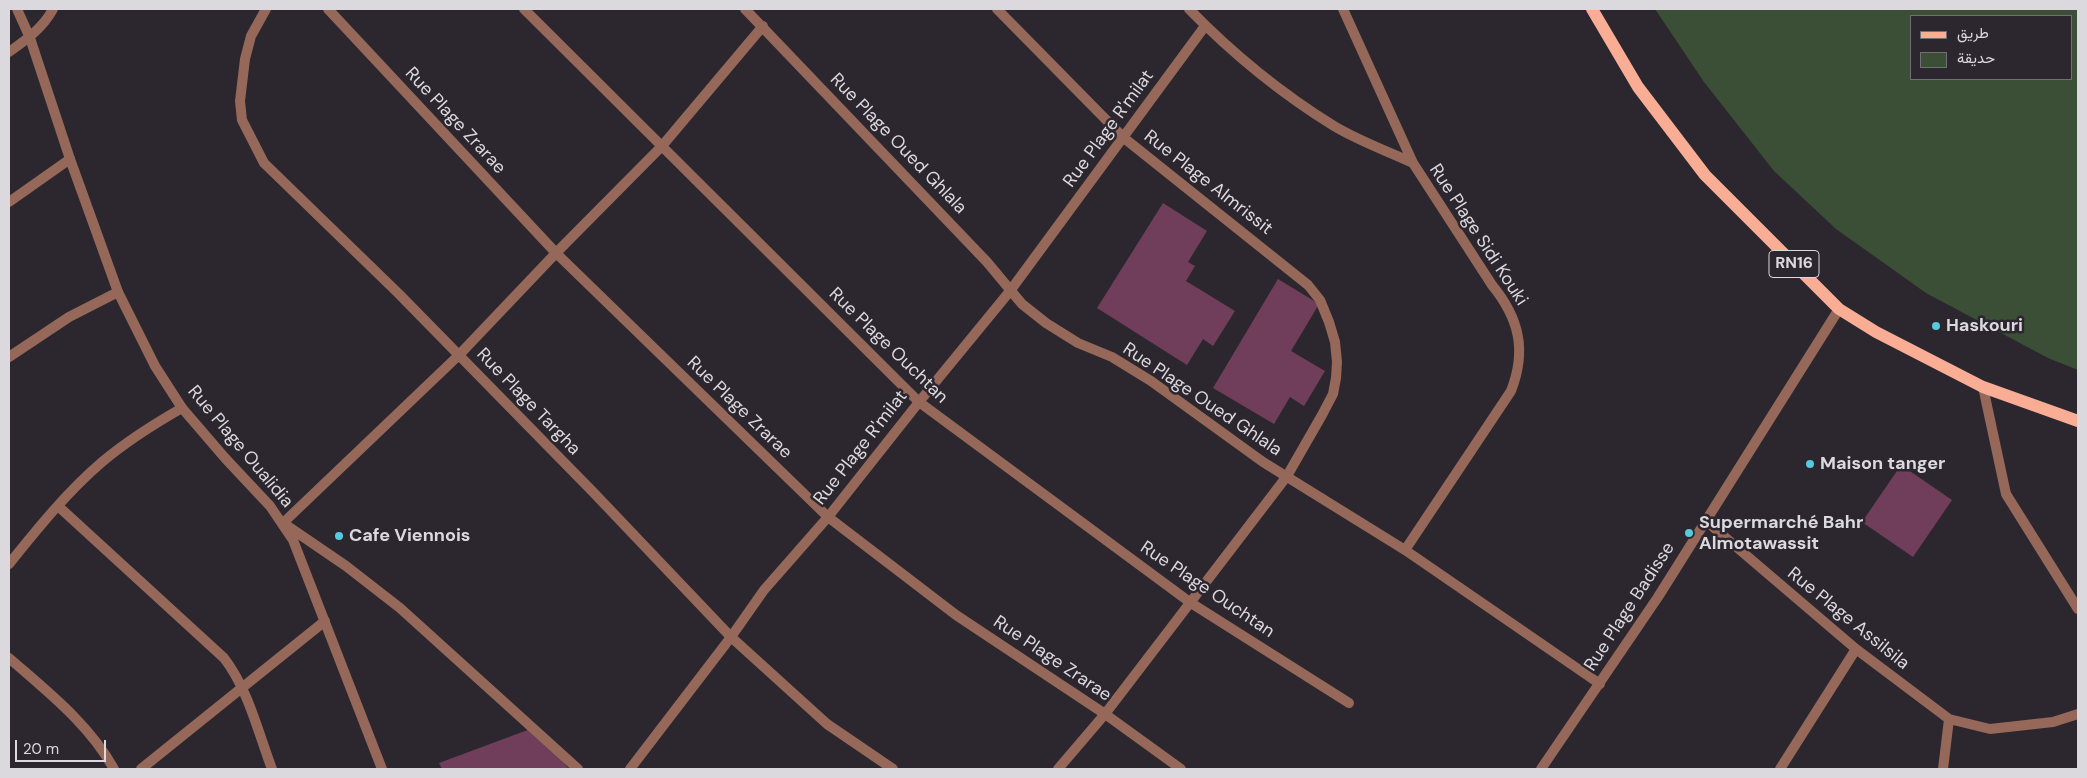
<!DOCTYPE html>
<html>
<head>
<meta charset="utf-8">
<style>
	body { margin:0 }
	#map { position:relative; width:2087px; height:778px; overflow:hidden; background:#2c272f; font-family:"DM Sans",Vazirmatn,sans-serif }
	canvas { display:block }
	.frame { position:absolute; inset:0; border:10px solid #dcd9de; pointer-events:none }
	.legend { position:absolute; left:1910px; top:15px; width:162px; height:65px; box-sizing:border-box; background:#2c272f; border:1px solid #726e75; margin:0; padding:6px 9px; list-style:none; font-size:15px; color:#dcd9de }
	.legend li { display:flex; align-items:center; gap:10px; height:25px }
	.legend b { width:25px; border:1px solid #726e75 }
	.scale { position:absolute; left:15px; top:740px; width:91px; height:22px; box-sizing:border-box; border:2px solid #dcd9de; border-top:0; padding-left:6px; font-size:15px; line-height:18px; white-space:nowrap; color:#dcd9de; -webkit-text-stroke:4px #2c272f; paint-order:stroke }
</style>
</head>
<body>
<div id="map">
<canvas width="2087" height="778"></canvas>
<div class="frame"></div>
<ul class="legend">
<li><b style="height:6px;background:#f8ad94"></b>طريق</li>
<li><b style="height:14px;background:#3a4f35"></b>حديقة</li>
</ul>
<div class="scale">20 m</div>
</div>
<script>
const g = document.querySelector('canvas').getContext('2d');
g.lineJoin = 'round';
function fillPath(path, color) { g.fillStyle = color; g.fill(path, 'evenodd'); }
function strokePath(path, color, width, dash) { g.strokeStyle = color; g.lineWidth = width; g.lineCap = dash ? 'butt' : 'round'; g.setLineDash(dash || []); g.stroke(path); }
function write(font, color, halo, rows, align = 'center') {
  g.font = font + ' "DM Sans",sans-serif'; g.lineWidth = 5; g.setLineDash([]); g.textBaseline = 'middle'; g.strokeStyle = halo; g.fillStyle = color; for (const [text, x, y, turn = 0] of rows) {
    g.save(); g.translate(x, y); g.rotate((+turn || 0) * Math.PI / 180); g.textAlign = isNaN(turn) ? turn : align; if (halo) g.strokeText(text, 0, 0); g.fillText(text, 0, 0); g.restore();
  }
}
const green = new Path2D(`
	M1655,9H2078V370L2048,358L1926,293L1836,229L1774,171L1704,82ZM1911,16H2071V79H1911Z`);
const building = new Path2D(`
	M1163,203L1207,231L1188,262L1195,266L1186,281L1235,311L1213,346L1203,339L1187,365L1097,308Z
	M1278,279L1319,304L1291,351L1325,371L1304,406L1290,397L1274,424L1213,388Z
	M1901,465L1952,500L1913,557L1862,522Z
	M533,728L569,769H442L439,763Z`);
const minor = new Path2D(`
	M266,9L251,36L245,59L240,101L242,120L264,163L399,294L594,493L731,637L827,724L893,769
	M328,9L556,253L828,517L956,615L1105,714L1181,769
	M524,9L919,402L1191,603L1349,703
	M745,9L987,262L1022,304L1046,323L1078,343L1112,357L1151,381L1263,462L1405,550L1600,684
	M997,9L1124,138L1308,285L1320,300L1329,322L1335,342L1337,362L1336,378L1333,394L1322,415L1287,476L1105,714L1058,769
	M1189,9C1231,52 1282,94 1334,126C1359,141 1387,151 1413,163
	M1343,9L1413,163L1492,285C1519,318 1527,350 1511,391L1405,550
	M9,52C26,40 43,28 53,9
	M9,202L70,159
	M9,357L69,317L118,292
	M1983,387L2006,494L2078,609
	M58,506L224,658C248,689 258,732 272,769
	M1706,521L1856,649L1949,719L1990,729L2053,722L2078,714
	M9,564C38,528 67,492 102,462C127,441 154,424 182,408
	M9,658C48,692 89,724 114,769
	M141,769L325,621
	M578,769L400,608L346,566L283,523L459,355L556,253L662,146L763,26
	M630,769L731,637L764,590L828,517L919,402L1010,291L1205,26
	M1541,769L1658,597L1839,309
	M1780,769L1856,649
	M1943,769L1949,719`);
const tertiary = new Path2D(`
	M17,9L30,38L70,159L118,292L155,366L182,408L225,458L270,506L293,540L382,769`);
const primary = new Path2D(`
	M1592,9L1638,87L1705,175L1839,309L1876,332L1983,387L2078,421`);
const markers = [
	[1936,326,5,"#54cadd"],
	[1810,464,5,"#54cadd"],
	[1689,533,5,"#54cadd"],
	[339,536,5,"#54cadd"]
];
const shields = [
	[1794,264,50]
];
const shieldNames = [
	["RN16",1794,264]
];
const streetNames = [
	["Rue Plage Zrarae",455,121,47],
	["Rue Plage R'milat",1109,129,-54],
	["Rue Plage Oued Ghlala",898,144,46],
	["Rue Plage Almrissit",1208,183,38],
	["Rue Plage Sidi Kouki",1478,235,57],
	["Rue Plage Ouchtan",888,346,44],
	["Rue Plage Oued Ghlala",1202,400,34],
	["Rue Plage Targha",528,402,46],
	["Rue Plage Zrarae",739,408,44],
	["Rue Plage Oualidia",240,447,50],
	["Rue Plage R'milat",861,448,-52],
	["Rue Plage Ouchtan",1207,590,34],
	["Rue Plage Badisse",1630,607,-57],
	["Rue Plage Assilsila",1848,619,39],
	["Rue Plage Zrarae",1052,659,34]
];
const poiNames = [
	["Haskouri",1946,326],
	["Maison tanger",1820,464],
	["Supermarché Bahr",1699,523],
	["Almotawassit",1699,544],
	["Cafe Viennois",349,536]
];
fillPath(green, '#3a4f35');
fillPath(building, '#703e5a');
strokePath(minor, '#966859', 10);
strokePath(tertiary, '#966859', 10);
strokePath(primary, '#f8ad94', 12);
for (const [x, y, r, color] of markers) { const dot = new Path2D(); dot.arc(x, y, r, 0, 2 * Math.PI); g.fillStyle = color; g.fill(dot); strokePath(dot, '#2c272f', 2); }
for (const [x, y, w] of shields) { const box = new Path2D(); box.roundRect(x - w / 2, y - 13.5, w, 27, 4); g.fillStyle = '#2c272f'; g.fill(box); strokePath(box, '#dcd9de', 1); }
write('bold 16px', '#dcd9de', null, shieldNames);
write('18px', '#dcd9de', '#2c272f', streetNames);
write('bold 18px', '#dcd9de', '#2c272f', poiNames, 'left');
</script>
</body>
</html>
